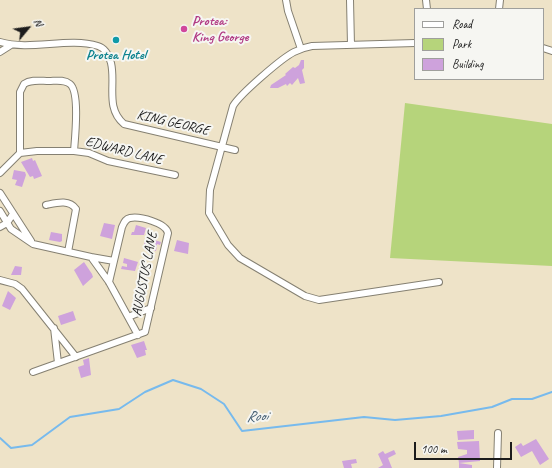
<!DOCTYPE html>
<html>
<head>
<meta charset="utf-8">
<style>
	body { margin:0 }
	#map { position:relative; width:552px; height:468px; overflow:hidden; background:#eee3c8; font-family:Caveat,sans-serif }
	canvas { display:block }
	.legend { position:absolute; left:414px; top:8px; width:130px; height:72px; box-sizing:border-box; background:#f6f6f2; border:1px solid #9f9f9c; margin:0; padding:5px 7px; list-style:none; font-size:12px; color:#1c1c1c }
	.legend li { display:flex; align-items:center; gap:8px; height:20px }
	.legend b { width:20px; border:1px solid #9f9f9c }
	.north { position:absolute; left:8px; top:8px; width:40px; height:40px; -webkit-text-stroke:3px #f6f6f2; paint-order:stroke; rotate:61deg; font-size:11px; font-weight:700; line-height:16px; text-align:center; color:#1c1c1c }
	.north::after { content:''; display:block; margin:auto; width:14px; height:18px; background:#1c1c1c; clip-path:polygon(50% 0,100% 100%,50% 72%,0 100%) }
	.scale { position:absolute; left:414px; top:442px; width:98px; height:18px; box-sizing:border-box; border:2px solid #1c1c1c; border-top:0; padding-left:5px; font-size:12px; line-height:14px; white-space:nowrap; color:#1c1c1c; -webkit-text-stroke:3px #f6f6f2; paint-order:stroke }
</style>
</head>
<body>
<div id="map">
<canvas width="552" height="468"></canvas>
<ul class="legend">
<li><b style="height:5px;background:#fff"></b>Road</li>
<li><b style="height:11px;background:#b6d47b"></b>Park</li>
<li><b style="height:11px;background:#cea2dc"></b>Building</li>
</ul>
<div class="north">N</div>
<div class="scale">100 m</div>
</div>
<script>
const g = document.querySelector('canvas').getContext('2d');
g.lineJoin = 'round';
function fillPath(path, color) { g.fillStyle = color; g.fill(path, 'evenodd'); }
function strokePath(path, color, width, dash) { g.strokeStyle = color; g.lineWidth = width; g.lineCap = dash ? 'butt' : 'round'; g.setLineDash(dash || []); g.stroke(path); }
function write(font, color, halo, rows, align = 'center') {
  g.font = font + ' Caveat,sans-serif'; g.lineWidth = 4; g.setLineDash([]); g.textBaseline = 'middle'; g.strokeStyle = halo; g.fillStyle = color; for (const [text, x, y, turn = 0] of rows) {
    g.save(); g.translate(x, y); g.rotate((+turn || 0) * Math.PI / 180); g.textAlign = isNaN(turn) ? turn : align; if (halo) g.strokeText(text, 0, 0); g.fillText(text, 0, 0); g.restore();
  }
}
const green = new Path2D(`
	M405,103L552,124V266L390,258Z`);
const stream = new Path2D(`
	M0,438L11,448L32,445L70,417L119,409L145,392L173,380L201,389L224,404L242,431L364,417L395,420L441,416L492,407L512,399H532L552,392`);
const building = new Path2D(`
	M301,60H304V68L302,70L305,83L300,84L298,78L292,85L290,83L287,86L286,84L278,88H270L271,85L286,75L285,74L293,67L295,68L299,65Z
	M32,158L33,161L35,160L42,176L34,179L33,176L30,177L21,162Z
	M14,170L25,172L26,175L22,187L15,185L17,180L12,179Z
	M104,223L115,225L112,239L100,236Z
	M136,225L146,228L144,235H131L132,232H134Z
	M51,232L62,234V241L60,242L49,240Z
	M154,240L161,242L160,245L157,244L156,251L143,248L145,241L154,243Z
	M177,240L189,243L188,254L174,251Z
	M124,258L138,262L135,271L121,269L122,266L127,267V264L123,263Z
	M84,262L92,274L93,277L83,286L74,270Z
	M15,266L22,267L21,275H11Z
	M8,291L16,298L10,310L2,306Z
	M73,311L76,320L61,325L58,316Z
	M144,341L147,350H145L146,355L137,358L131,345Z
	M89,358L91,375L81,378L78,367L84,365L83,360Z
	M474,430V439L458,440L457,431Z
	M536,439L549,459L540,465L532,451L521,457L515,447L521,443L523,446Z
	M479,441L480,461L459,463L458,457L467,454V450L458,449L457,442Z
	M394,450L396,454L388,458L392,468H378L383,465L378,454L383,451L385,454Z
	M356,459L357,463L351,464L352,468H344L342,461Z
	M459,463L472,465V468H459Z`);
const minor = new Path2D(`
	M286,0L288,11L301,49
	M350,0L351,45
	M426,0L427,9
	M499,9L500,0
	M0,42C31,51 68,37 98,46C105,48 109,56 111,63C116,84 105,108 124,124L235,150
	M415,43L312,46C306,47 300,49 294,52C282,58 240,94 233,106L210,190L209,213L228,245L240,258L305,296L319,300L439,282
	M543,48L552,51
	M0,52L11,45
	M20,153V92L24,84C31,79 41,81 49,81C55,81 64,79 70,84C80,92 75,138 74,151
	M0,173L20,153L37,151H74L89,153L108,161L175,175
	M0,193L31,241
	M46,205C56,203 69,199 76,209L68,252
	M0,211L11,229L33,244L91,257L109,282L138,335
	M0,227L7,223L13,214
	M91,257L114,261
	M0,280L15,284L22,289L76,357
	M128,317L151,308
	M54,328L58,363
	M33,372L145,332L168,233C166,223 140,216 130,218C125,219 124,223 122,227L109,282
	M497,468L498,433`);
const markers = [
	[184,29,4,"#d1479c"],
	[116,40,4,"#0f9aa8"]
];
const hotelNames = [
	["Protea:",192,21],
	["King George",192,37]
];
const cultureNames = [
	["Protea Hotel",116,55]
];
const streetNames = [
	["KING GEORGE",173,123,13],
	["EDWARD LANE",124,151,14],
	["AUGUSTUS LANE",145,274,-79]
];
const waterNames = [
	["Rooi",257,417,-3]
];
fillPath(green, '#b6d47b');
strokePath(stream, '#77baed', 2);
fillPath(building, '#cea2dc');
strokePath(minor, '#858072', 8);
strokePath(minor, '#fff', 6);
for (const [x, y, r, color] of markers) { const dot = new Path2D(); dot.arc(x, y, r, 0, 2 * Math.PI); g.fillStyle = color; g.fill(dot); strokePath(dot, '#f6f6f2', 1.5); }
write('bold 14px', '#b23c85', '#f6f6f2', hotelNames, 'left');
write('bold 14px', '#0d838f', '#f6f6f2', cultureNames);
write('14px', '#1c1c1c', '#f6f6f2', streetNames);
write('italic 15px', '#405b70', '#f6f6f2', waterNames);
</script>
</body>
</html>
